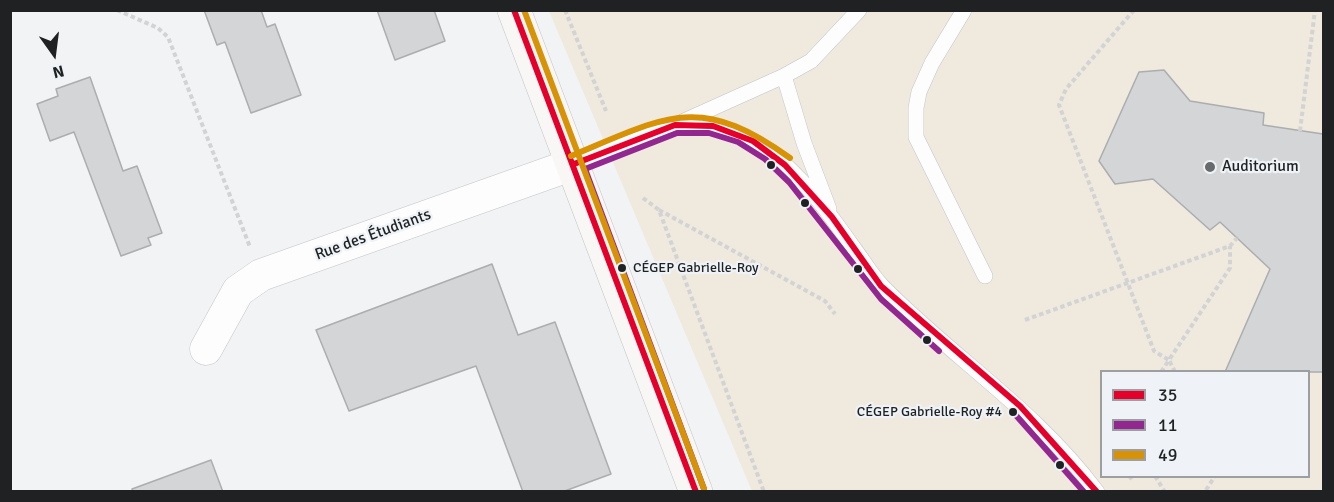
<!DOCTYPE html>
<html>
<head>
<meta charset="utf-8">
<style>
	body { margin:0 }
	#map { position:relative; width:1334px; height:502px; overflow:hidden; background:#f1f3f5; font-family:Signika,sans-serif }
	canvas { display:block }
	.frame { position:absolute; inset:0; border:12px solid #1f2122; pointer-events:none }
	.legend { position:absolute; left:1100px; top:370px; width:210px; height:108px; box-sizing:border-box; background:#eff3f7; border:2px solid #9c9fa2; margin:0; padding:8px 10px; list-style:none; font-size:18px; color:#1f2122 }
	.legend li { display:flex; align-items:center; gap:12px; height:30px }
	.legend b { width:30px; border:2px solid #9c9fa2 }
	.north { position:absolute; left:24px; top:24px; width:60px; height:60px; -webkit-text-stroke:4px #eff3f7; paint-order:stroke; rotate:166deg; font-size:16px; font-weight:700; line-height:24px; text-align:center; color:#1f2122 }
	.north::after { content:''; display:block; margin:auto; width:21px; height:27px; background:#1f2122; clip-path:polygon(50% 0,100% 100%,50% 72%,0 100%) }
</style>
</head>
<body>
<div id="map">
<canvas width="1334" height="502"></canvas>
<div class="frame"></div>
<ul class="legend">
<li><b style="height:8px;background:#e4002b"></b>35</li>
<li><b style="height:8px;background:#922790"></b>11</li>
<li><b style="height:8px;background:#d79205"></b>49</li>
</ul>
<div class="north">N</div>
</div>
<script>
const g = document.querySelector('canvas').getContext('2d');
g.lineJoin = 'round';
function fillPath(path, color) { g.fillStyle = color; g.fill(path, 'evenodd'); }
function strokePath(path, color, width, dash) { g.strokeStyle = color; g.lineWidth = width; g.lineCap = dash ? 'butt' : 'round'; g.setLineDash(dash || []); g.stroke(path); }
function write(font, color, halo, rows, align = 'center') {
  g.font = font + ' Signika,sans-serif'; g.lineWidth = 4.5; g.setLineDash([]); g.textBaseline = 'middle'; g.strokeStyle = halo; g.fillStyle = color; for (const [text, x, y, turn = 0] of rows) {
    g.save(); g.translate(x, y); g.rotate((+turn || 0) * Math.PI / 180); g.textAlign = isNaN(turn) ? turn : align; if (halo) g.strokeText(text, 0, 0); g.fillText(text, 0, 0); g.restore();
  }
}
const green = new Path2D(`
	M549,11H1323V491H752ZM1102,372H1308V476H1102Z`);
const building = new Path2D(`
	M204,10H261L267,27L275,24L301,95L251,113L225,42L217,45Z
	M377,10H434L445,41L395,60Z
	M1164,70L1190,101L1264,113L1263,125L1323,134V372H1225L1270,269L1220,222L1210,230L1153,179L1115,184L1099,161L1139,72Z
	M90,77L123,171L137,166L162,233L148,238L151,245L121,256L74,132L50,141L37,104L58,96L56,89Z
	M492,264L518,335L555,322L611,474L562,492H523L476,366L349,411L316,330Z
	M211,460L223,492H133L132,489Z`);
const path = new Path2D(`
	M117,10L158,28L168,37L250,247
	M565,10L606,111
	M1134,10L1066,89L1059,105L1154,351L1169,360L1161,372
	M1300,131L1315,10
	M643,198L659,210L764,492
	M659,210L825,301L835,314
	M1025,320L1230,246L1237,238
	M1175,372L1169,360L1230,268V246
	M1155,476L1165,492
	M1129,479L1133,476
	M1206,490L1215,476
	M1201,492H1210`);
const lane = new Path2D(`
	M964,10L932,63L919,92L916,108V137L985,276
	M784,76L804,143L829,209
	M675,125C708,124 738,129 766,149C801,174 829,213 853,247C863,260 872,276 883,287C953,358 1037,411 1097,492
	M574,164L675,125L784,76L811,61L859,10`);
const street = new Path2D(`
	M206,349L238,291L261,275L574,164`);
const secondary = new Path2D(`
	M514,10L696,492`);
const bus1 = new Path2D(`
	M514,10L696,492
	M574,164L675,125L713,126L753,141L785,165L832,217L881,286L1020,406L1097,492`);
const bus2 = new Path2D(`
	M1013,412L1084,492
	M704,489L585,169L677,133H709L738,142L765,159L789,182L881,299L939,351`);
const bus3 = new Path2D(`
	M524,10L704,489
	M571,156C665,117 699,92 790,158`);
const markers = [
	[771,165,5,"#1f2122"],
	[1210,167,6,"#686a6c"],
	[805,203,5,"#1f2122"],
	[622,268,5,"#1f2122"],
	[858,269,5,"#1f2122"],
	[927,340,5,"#1f2122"],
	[1013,412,5,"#1f2122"],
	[1060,465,5,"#1f2122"]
];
const busNames = [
	["CÉGEP Gabrielle-Roy",633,268],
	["CÉGEP Gabrielle-Roy #4",1002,412,"right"]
];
const poiNames = [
	["Auditorium",1222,167]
];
const streetNames = [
	["Rue des Étudiants",373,235,-20]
];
fillPath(green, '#efe9de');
fillPath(building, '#d3d5d6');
strokePath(building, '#abadaf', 1.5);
strokePath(lane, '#c4c5c7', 16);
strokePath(street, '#c4c5c7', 33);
strokePath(secondary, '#c4c5c7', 34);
strokePath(path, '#d3d3d4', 4, [4.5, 3]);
strokePath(lane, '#fdfdfe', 15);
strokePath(street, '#fdfdfe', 32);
strokePath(secondary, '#f8f7f5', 33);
strokePath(bus1, '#e4002b', 6);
strokePath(bus2, '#922790', 6);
strokePath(bus3, '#d79205', 6);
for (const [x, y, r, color] of markers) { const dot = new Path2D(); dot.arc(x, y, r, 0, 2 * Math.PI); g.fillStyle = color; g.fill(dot); strokePath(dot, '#eff3f7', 2); }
write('14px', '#1f2122', '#eff3f7', busNames, 'left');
write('16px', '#1f2122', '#eff3f7', poiNames, 'left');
write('16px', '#1f2122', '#eff3f7', streetNames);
</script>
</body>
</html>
